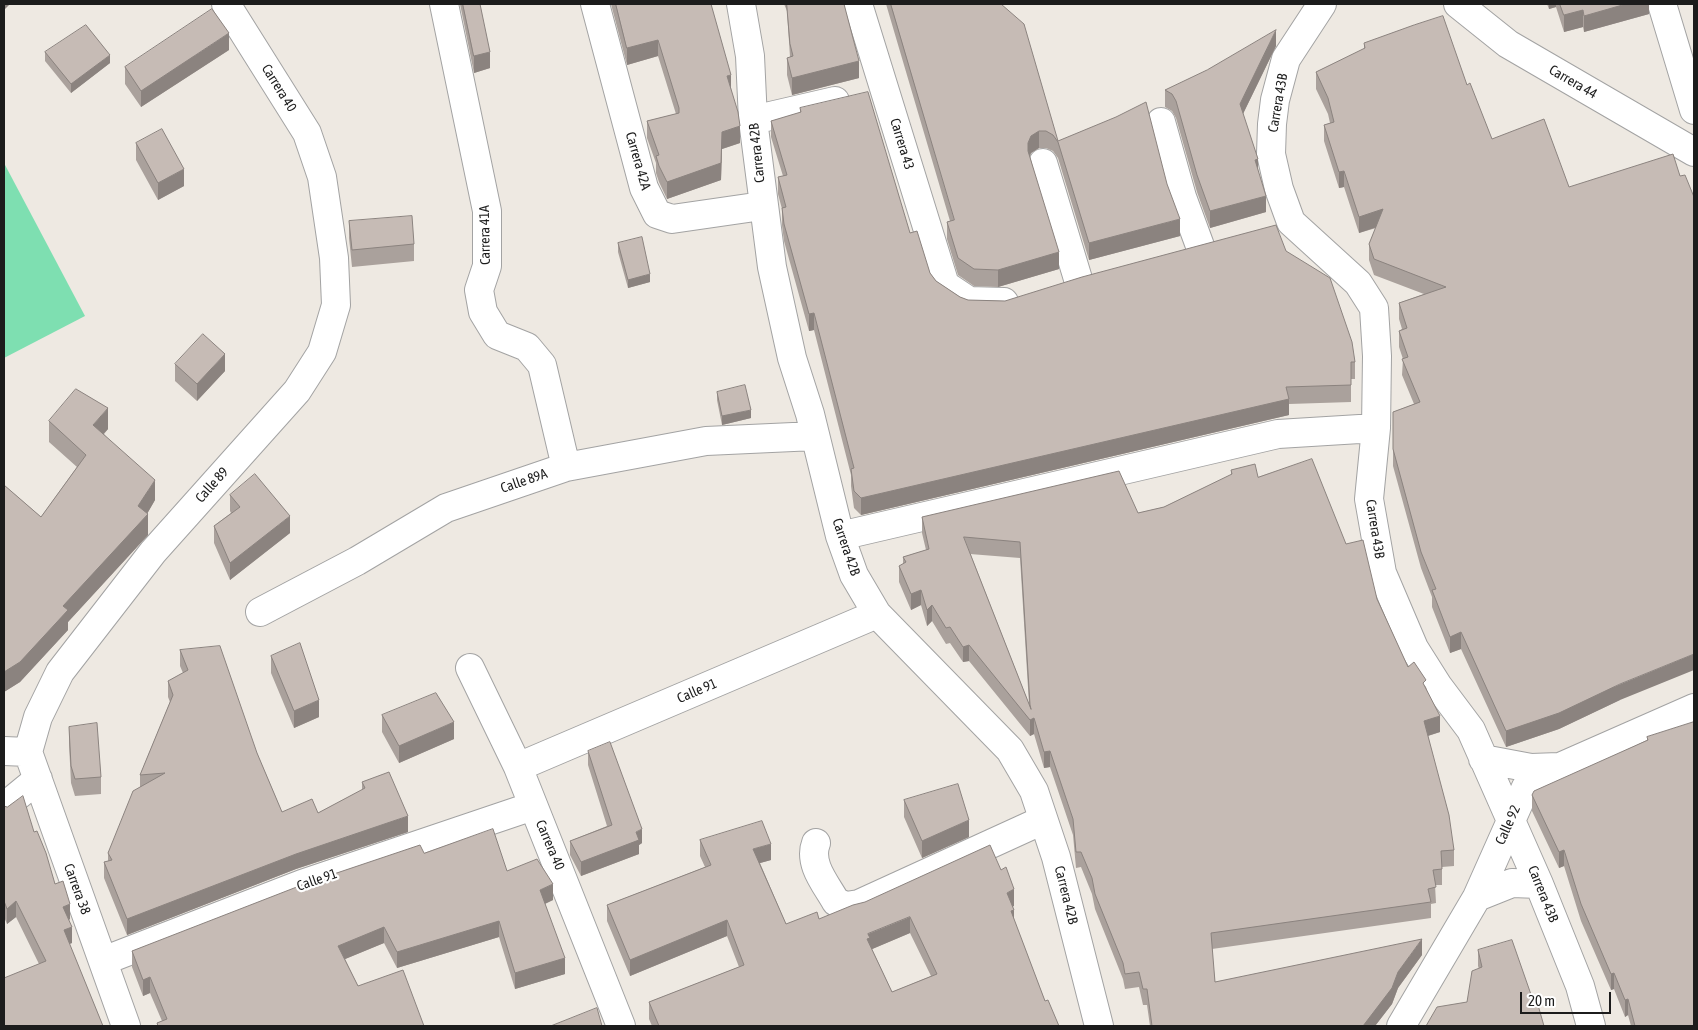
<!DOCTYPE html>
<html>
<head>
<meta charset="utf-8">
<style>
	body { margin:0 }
	#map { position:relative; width:1698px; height:1030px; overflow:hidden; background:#eee9e2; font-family:"Asap Condensed",sans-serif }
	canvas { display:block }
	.frame { position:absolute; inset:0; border:5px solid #1c1c1c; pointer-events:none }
	.scale { position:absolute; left:1520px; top:992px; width:91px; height:22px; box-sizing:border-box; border:2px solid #1c1c1c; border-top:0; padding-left:6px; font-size:15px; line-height:18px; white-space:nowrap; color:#1c1c1c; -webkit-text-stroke:4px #fff; paint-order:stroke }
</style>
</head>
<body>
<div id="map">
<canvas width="1698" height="1030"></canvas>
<div class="frame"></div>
<div class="scale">20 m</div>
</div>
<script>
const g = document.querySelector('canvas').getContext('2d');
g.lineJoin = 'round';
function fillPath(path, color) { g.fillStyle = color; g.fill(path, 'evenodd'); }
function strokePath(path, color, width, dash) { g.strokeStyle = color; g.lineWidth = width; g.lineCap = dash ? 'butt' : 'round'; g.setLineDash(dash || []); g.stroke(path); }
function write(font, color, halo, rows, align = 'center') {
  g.font = font + ' "Asap Condensed",sans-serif'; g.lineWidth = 4.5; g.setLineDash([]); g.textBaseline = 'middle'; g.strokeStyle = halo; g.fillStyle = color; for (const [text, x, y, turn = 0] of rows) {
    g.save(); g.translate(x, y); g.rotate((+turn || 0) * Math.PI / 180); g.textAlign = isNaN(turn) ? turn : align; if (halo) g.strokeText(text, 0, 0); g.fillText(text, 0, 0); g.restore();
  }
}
const pitch = new Path2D(`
	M4,163L85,316L4,358Z`);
const minor = new Path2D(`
	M444,4L487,211V266L479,290L483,312L497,335L527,347L542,365L566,467
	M595,4L644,188L657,214L672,219L762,206
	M741,4L750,56L753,120L772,267L792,358L810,414L840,536L854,575L877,614L1010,750L1034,791L1056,857L1099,1026
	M858,4L945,285L969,301L1004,302
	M1322,4L1286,59L1275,100L1272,124L1271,154L1279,189L1291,222L1358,283L1374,308L1377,356L1376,428L1369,499L1382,573L1414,648L1438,686L1471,730L1539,884L1580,986L1591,1026
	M1458,4L1508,44L1694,152
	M1662,4L1694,110
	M753,120L835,101
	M1161,122L1182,197L1200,246
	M1043,163L1078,279
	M840,536L1278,434L1376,428
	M260,612L357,561L446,508L566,467L706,441L815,436
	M470,668L518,767L621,1026
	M4,751L28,752
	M28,752L38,717L60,672L153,552L297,391L322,352L336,305L334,258L322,177L307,133L226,4
	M28,752L126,1026
	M1483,759L1531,768L1559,767
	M518,767L877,614
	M4,807L38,779
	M816,843C808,864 826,884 836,902L846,906L859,904L1043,820
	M1477,897L1512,883L1539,884
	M103,961L302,884L533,806
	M1401,1026L1477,897L1526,787L1560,767L1694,708`);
const wall = new Path2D(`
	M460,4H480L490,68L474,73Z
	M611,4H711L731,88L740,143L722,149L721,180L667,199L659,182L656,173V163L647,138V121L676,114L658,56L627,65Z
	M784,4H844L859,78L792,95L787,75V58L790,57L787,11Z
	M886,4H1001L1058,141L1180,236L1089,260L1058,158L1053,151L1046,148H1039L1031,153L1030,156L1059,269L998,287L974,286L958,275L947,239V222L950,221Z
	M1547,4H1649V14L1584,32L1583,27L1564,32L1556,7L1549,9Z
	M1364,43L1620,700L1559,729L1506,747L1461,649L1450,653L1432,607V597L1421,568L1393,466V412L1414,404L1402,375L1403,359L1399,347V331L1402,329L1399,319V303L1424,294L1374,275L1369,260V244L1376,228L1359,233L1344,187L1339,188L1324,141V125L1330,123L1328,114L1316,89V72L1364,49Z
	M1276,46L1243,114L1258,169L1266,212L1210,228L1197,192L1176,118L1172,111L1165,107V90Z
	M229,50L141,107L125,84V67Z
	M45,52L110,63L71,93L45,61Z
	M800,108L910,233L930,273L936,281L960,297L968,300L1005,301L1286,251L1355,362V379H1351V402L1289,404V415L861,515L854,508L851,486V475L814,330L809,331L784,241L782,225V209L778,194V177L783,176L771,137V121L800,113Z
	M136,143L184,186L158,200L136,160Z
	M349,221L414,244V261L352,267L349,238Z
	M618,243L650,282L628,288L618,252Z
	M175,364L225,371L197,401L175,381Z
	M717,392L751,418L722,425L717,400Z
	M49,421L108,429L104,434L155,500L147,514L148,535L68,622V630L20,682L4,692V485L41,517L77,467L49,442Z
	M1231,470L1258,477L1346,544L1377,599L1408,667L1426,687L1440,732L1428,736L1454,850V866L1442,867V885H1435L1436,903L1431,904V918L1212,949L1215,982L1422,955L1398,988L1392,1004L1375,1026H1150L1147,1005H1143L1139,987L1125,989L1123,979L1095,909L1092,894L1081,867L1076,868L1073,835L1050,767L1044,768L1034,734L1030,736L969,661L963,662L950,643L946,644L932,621L927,626L921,605L911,610L899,582V566L903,564V557L926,550L922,533V517L1138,513L1164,507L1231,475ZM970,554L1020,558L1029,704Z
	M230,495L290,533L230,580L214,543V526L231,513L230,511Z
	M180,650L257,753L282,812L318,813L362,790V782L408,832L296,869L127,935L104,878V862L108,861V853L140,787V775L170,702L168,697V681L183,673L180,666Z
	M271,656L319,717L294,728L271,673Z
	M382,715L454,739L399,763L382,732Z
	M1694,722V1026H1631L1628,1015L1625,1017L1614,989L1611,990L1581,921L1564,866L1559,868L1532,811V795L1647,740V737Z
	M69,727L101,777V794L75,796L71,783L69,744Z
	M588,751L642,843L639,845V854L581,876L570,855V841L607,826L588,765Z
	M904,800L969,837L922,858L904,817Z
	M4,806L34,832L55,884L70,919L69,920L72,943L69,944L103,1026L39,964L16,917L7,924L4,917Z
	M700,840L771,860L760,863L786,924L819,919L1014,906H1013L1014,920L1045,1001L1059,1026H652L649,1019V1002L739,967L727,936L630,976L607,921V905L705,867L700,856ZM910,933L931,976L892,992L872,949Z
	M424,853L507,871L553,900L545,904L565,974L515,989L499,937L397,968L384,943L345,959L358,986L424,1026H157V1023L162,1021L150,993L143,996L132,967V951Z
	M1478,950L1535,1006L1467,1002L1479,969L1478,966Z`);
const shadedWall = new Path2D(`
	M5,4H10L5,9Z
	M1549,4H1556V7L1549,9Z
	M1626,4H1649V14L1584,32V16Z
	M1583,10V27L1564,32V15Z
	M1276,30V46L1240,120V104Z
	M229,33V50L141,107V91Z
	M658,40V56L627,65V48Z
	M490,52V68L474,73V56Z
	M110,55V63L71,93V84Z
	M859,61V78L792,95V78Z
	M731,75V91L727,76Z
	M740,126V143L722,149L721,180L667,199V182L722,132Z
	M1039,131V148L1031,153L1028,160V143L1031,136Z
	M1258,159V176L1255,160Z
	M184,169V186L158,200V183Z
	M1344,171V187L1339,188V172Z
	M1266,196V212L1210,228V211Z
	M1383,209V225L1359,233V217Z
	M1180,219V236L1089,260V243Z
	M1059,252V269L998,287V270Z
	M650,274V282L628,288V280Z
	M814,313V330L809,331V314Z
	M225,354V371L197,401V384Z
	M1289,399V415L861,515V498Z
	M108,408V429L93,445V425Z
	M751,410V418L722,425V416Z
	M155,480V500L144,519L148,514V535L68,622V630L20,682L4,692V672L63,606L138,506Z
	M290,516V533L230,580V563Z
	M921,590V605L911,610V594Z
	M932,605V621L927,626V610Z
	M1461,632V649L1450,653V637Z
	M969,645V661L963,662V647Z
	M1694,654V670L1620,700L1559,729L1506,747V731Z
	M319,700V717L294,728V711Z
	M1440,716V732L1424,737V721Z
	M1034,718V734L1030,736V720Z
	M454,722V739L399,763V746Z
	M1050,751V767L1044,768V752Z
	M408,816V832L296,869L127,935V919L296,854Z
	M969,820V837L922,858V841Z
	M642,829V843L639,845V854L581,876V862Z
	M771,844V860L753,865V849Z
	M1564,850V866L1559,868V852Z
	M553,884V900L540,906V890Z
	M1014,889V906L1007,909V893Z
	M16,901V917L7,924V909Z
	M70,904V919L63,922V907Z
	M1014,910V926L1011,911Z
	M910,917V933L870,950L867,939L868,934Z
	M727,920V936L630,976V960Z
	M499,921V937L397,968V952Z
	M72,927V943L64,946V930Z
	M384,927V943L338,962V946Z
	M1422,939V955L1398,988L1392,1004L1375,1026H1363L1398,972Z
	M565,958V974L515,989V973Z
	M1614,973V989L1611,990V974Z
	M150,977V993L143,996V980Z
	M1628,999V1015L1625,1017V1000Z`);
const building = new Path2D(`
	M463,4H480L490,52L474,56Z
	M616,4H711L731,75L727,76L738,112L740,126L722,132L721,163L667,182L659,166L656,156L659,155L647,121L679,113V108L658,40L627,48Z
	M787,4H844L859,61L792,78L787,58L793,56L790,44Z
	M891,4H1001L1024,24L1058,141L1116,117L1146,102L1167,184L1180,219L1089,243L1058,142L1053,135L1046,131H1039L1031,136L1028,143V151L1059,252L998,270L974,269L958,258L947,222L954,220Z
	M1560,4H1626L1584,16L1583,10L1564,15Z
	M212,9L229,33L141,91L125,67Z
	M1443,16L1467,85L1470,83L1492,139L1544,119L1569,187L1673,154L1680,176L1685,175L1694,197V654L1620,684L1559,713L1506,731L1461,632L1450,637L1432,590L1436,589L1421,552L1393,449V412L1420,402L1402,359L1408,357L1399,331L1407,328L1399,303L1446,287L1374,259L1369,244L1383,209L1359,217L1344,171L1339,172L1324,125L1334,122L1328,98L1316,72L1365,48L1364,43L1414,25Z
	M86,25L110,55L71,84L45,52Z
	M1276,30L1240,104L1258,159L1255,160L1266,196L1210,211L1197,175L1176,101L1172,94L1165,90L1207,70Z
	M868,92L910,233L917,231L930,273L936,281L960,297L968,300L1005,301L1082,277L1276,225L1286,251L1330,278L1352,342L1355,362H1351V385L1286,387L1289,399L861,498L854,491L851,469L854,468L814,313L809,314L784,224L782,208L786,207L778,177L787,175L771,121L801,112L800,108Z
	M162,129L184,169L158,183L136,143Z
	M412,216L414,244L352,250L349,221Z
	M642,237L650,274L628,280L618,243Z
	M203,334L225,354L197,384L175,364Z
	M745,385L751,410L722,416L717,392Z
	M76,389L108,408L93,425L155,480L138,506L148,514L63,606L68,610L20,662L4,672V485L41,517L86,455L49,421Z
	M1312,459L1346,544L1363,540L1377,599L1408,667L1414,662L1426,680L1423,683L1440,716L1424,721L1449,815L1454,850L1441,851L1442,869L1433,870L1436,887L1428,889L1431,902L1211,933L1215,982L1422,939L1398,972L1392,988L1363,1026H1152L1147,989H1143L1139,972L1125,974L1123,963L1095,894L1092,878L1081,852H1076L1073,819L1050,751L1044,752L1034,718L1030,720L969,645L963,647L950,627L946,628L932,605L927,610L921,590L911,594L899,566L906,562L903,557L929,549L922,517L1119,471L1138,513L1164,507L1232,474L1231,470L1255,464L1258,477ZM964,537L1020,542L1030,705L1031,709Z
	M255,474L290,516L230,563L214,526L240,507L230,495Z
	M300,643L319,700L294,711L271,656Z
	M220,646L257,753L282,812L312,799L318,813L365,788L362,782L389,772L408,816L296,854L127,919L104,862L112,860L108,853L133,791L165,773L140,775L173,695L168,681L188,670L180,650Z
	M436,693L454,722L399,746L382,715Z
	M1694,722V1026H1635L1628,999L1625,1000L1614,973L1611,974L1581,904L1564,850L1559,852L1532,795L1534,791L1648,740L1647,737Z
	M97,723L101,777L75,779L71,766L69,727Z
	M610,742L642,829L636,832L639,840L581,862L570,841L612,825L588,751Z
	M958,784L969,820L922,841L904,800Z
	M23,796L34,832L37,831L46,853L55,884L63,881L70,904L63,907L72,927L64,930L103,1026H4V978L46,961L16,901L7,909L4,901V806L7,807Z
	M762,821L771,844L753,849L786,924L817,912L819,919L853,905L865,902L990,845L1001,870L1006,867L1014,889L1007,893L1014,910L1011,911L1045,1001L1048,1000L1059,1026H659L649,1002L744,965L727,920L630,960L607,905L711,865L700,840ZM910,917L937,974L892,992L867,939L870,938L868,934Z
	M493,829L507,871L537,859L553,884L540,890L565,958L515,973L499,921L397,952L384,927L338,946L358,986L403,970L424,1026H158L157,1023L167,1019L150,977L143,980L132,951L307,883L420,845L424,853Z
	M1512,940L1535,1006L1538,1005L1544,1026H1426L1437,1007L1467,1002L1472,971L1482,967L1478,950Z
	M597,1008L602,1026H551Z`);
const streetNames = [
	["Carrera 44",1573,82,30],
	["Carrera 40",279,88,58],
	["Carrera 43B",1278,103,-80],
	["Carrera 43",902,144,73],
	["Carrera 42B",757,153,-96],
	["Carrera 42A",638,161,74],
	["Carrera 41A",485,235,-91],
	["Calle 89A",524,481,-19],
	["Calle 89",212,485,-48],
	["Carrera 43B",1375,529,81],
	["Carrera 42B",846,547,71],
	["Calle 91",697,691,-23],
	["Calle 92",1508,825,-66],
	["Carrera 40",550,845,67],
	["Calle 91",317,880,-19],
	["Carrera 38",77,889,70],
	["Carrera 43B",1543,894,68],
	["Carrera 42B",1066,895,76]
];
fillPath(pitch, '#7edfb1');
strokePath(minor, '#a3a3a3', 30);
strokePath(minor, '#fff', 28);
fillPath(wall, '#aaa19c');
fillPath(shadedWall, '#8b837f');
fillPath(building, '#c6bbb5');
strokePath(building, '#8b837f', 1);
write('14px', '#1c1c1c', '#fff', streetNames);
</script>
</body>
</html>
